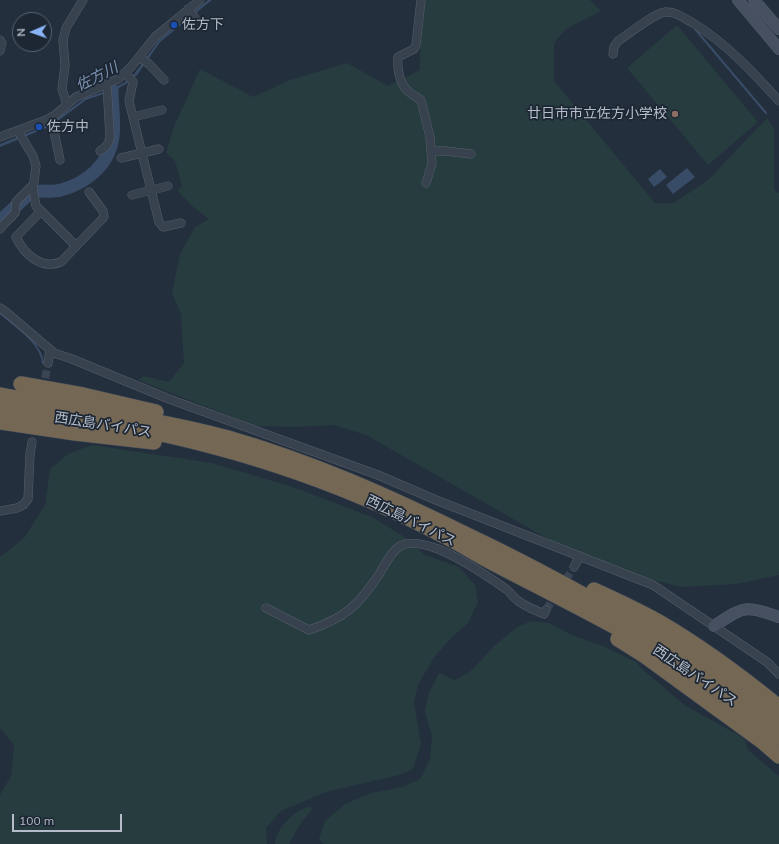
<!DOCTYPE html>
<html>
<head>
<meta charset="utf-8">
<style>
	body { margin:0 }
	#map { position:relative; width:779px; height:844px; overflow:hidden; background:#242f3e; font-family:Mulish,sans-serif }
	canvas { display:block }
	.north { position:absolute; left:12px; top:12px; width:40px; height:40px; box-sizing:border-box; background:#1d2633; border:1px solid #59626f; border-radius:50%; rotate:268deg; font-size:11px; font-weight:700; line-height:16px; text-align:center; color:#b4bcc9 }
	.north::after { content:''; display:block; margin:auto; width:14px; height:18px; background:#8ab4f8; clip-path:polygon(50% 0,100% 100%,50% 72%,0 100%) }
	.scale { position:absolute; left:12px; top:814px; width:110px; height:18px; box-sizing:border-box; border:2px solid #b4bcc9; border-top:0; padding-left:5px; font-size:12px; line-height:14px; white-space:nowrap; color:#b4bcc9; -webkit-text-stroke:3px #1d2633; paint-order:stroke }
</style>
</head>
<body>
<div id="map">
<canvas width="779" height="844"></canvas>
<div class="north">N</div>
<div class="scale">100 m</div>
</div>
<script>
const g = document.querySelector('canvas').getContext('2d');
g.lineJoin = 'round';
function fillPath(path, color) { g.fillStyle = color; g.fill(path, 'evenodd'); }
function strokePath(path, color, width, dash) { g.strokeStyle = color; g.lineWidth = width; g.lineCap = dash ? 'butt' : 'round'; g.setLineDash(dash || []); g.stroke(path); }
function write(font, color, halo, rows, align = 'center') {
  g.font = font + ' Mulish,"Noto Sans JP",sans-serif'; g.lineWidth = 3.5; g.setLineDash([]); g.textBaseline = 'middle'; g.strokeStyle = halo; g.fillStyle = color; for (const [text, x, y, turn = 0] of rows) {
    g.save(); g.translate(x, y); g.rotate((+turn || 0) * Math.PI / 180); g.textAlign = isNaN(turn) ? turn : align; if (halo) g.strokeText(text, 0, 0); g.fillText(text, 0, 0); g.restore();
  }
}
const green = new Path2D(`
	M425,0H590L601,11L566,29L554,43V81L655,203H674L708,180L767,118L774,129V190L779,193V575L736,584L681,587L625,573L550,540L366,435L334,425L296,427L256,426L138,380L143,376L169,382L184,363L181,314L172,293L180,254L195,227L209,219L192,206L177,190L182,186L175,161L166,153L173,129L200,69L253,97L290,80L347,63L388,86L420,70V47Z
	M677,25L758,122L708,165L627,68Z
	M92,445L212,463L296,488L372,517L403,536L425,555L459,567L475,585L478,602L468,623L449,640L433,659L418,685L414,703L421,744L413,769L399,775L326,792L281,811L266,828L267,844H0V795L11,776L14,745L0,728V557L24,538L45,505L50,469L68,454Z
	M531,621L549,623L572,635L603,646L636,662L643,670L686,706L744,738L748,750L779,776V844H324L319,839L325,821L345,804L371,793L402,787L420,779L430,759L432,736L425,711L428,695L439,673L455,680L471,671L494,646L516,628Z
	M310,806L312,810L300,824L289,844H275C275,832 288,818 297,812C301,809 306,808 310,806Z`);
const water = new Path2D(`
	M208,0H212L160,42L137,75L126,84L113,91L86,100L51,126L0,147V144L50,124L85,98L112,89L125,82L135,73L159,40Z
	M687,168L695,177L673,194L666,185Z
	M660,169L667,177L654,187L648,179Z`);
const stream = new Path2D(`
	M695,29L766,113
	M0,313C15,326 41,342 43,363`);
const river = new Path2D(`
	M0,221L30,193C40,189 51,193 61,190C87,183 110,164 113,136C115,121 112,105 112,90`);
const streetTunnel = new Path2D(`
	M43,390L48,363
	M546,610L574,567`);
const street = new Path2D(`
	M421,0L416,45L414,49L398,57C397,67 399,80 405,88C409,93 416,97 421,100L430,137L432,164L426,183
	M188,9L195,18
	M0,40L2,43L0,51
	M613,54L614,47L618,41C629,34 653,14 665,12C675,11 684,18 693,23C727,44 753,72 779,101
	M139,57L149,64L164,80
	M125,73L133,82L129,101L159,222L163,227L181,223
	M67,105L62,89L65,65L63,40L66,28L83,0
	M51,117L60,160
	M133,117L162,110
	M18,131L33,156L36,166L33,189L36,206L76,246
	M0,137L46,120L54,116L76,97L118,79L131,67L155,37L200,0
	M100,151C106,147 109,144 110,137L107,85
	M431,151H445L471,154
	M121,158L159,149
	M132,195L168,186
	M41,211L16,237C24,254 41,270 61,262L104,217L103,211L89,192
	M0,229L4,224L15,213L16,202L33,185
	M0,308L6,312L54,353L72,359L169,399L378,475L436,500L653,585L767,662L779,674
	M48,363L50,350
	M0,511L17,508L23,505L28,499L30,454L32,442
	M574,567L580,556
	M266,608L309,630C345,618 359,605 380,573C385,564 391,552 400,546C411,540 427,545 438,549C461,558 486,575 506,589C510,592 513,597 517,600C524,606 535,610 544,614L546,610`);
const secondary = new Path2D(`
	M738,0L779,49
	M754,0L779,29
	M714,626C745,606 744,605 779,617`);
const highway = new Path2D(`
	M21,384L83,395L156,412
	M0,395C76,409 153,418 228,438C312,462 390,497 467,535C520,560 572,588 623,617C648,632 673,646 697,662C725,681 752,703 779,724
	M0,408C46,417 94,422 140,430C173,435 205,444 237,453C309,474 378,501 444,536C461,544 477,555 493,563C560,598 626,630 690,671C721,691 750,715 779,738
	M0,422L75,433L154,442
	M594,590C616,600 638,610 659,622C702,647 741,676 779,707
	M618,639L645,656L763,742L779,756`);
const markers = [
	[174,25,4,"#1a4fb4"],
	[675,114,4,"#8d6e63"],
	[39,127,4,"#1a4fb4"]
];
const poiNames = [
	["佐方下",182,25],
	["廿日市市立佐方小学校",667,114,"right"],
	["佐方中",47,127]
];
const streetNames = [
	["西広島バイパス",103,425,9],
	["西広島バイパス",411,521,26],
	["西広島バイパス",695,676,34]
];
const waterNames = [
	["佐方川",97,77,-27]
];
fillPath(green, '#263c3f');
fillPath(water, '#394c67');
strokePath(stream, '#394c67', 2);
strokePath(river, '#394c67', 13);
strokePath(streetTunnel, '#3a4453', 8, [8, 4]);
strokePath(street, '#565f6c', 9);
strokePath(secondary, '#565f6c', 12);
strokePath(highway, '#434c59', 16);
strokePath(street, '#38414e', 8);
strokePath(secondary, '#465061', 11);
strokePath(highway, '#746855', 15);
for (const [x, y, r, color] of markers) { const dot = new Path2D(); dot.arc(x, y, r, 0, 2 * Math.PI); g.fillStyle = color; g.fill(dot); strokePath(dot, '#1d2633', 1.5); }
write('14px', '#b4bcc9', '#1d2633', poiNames, 'left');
write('14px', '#b4bcc9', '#1d2633', streetNames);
write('italic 15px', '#7c92b1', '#1d2633', waterNames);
</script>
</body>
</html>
